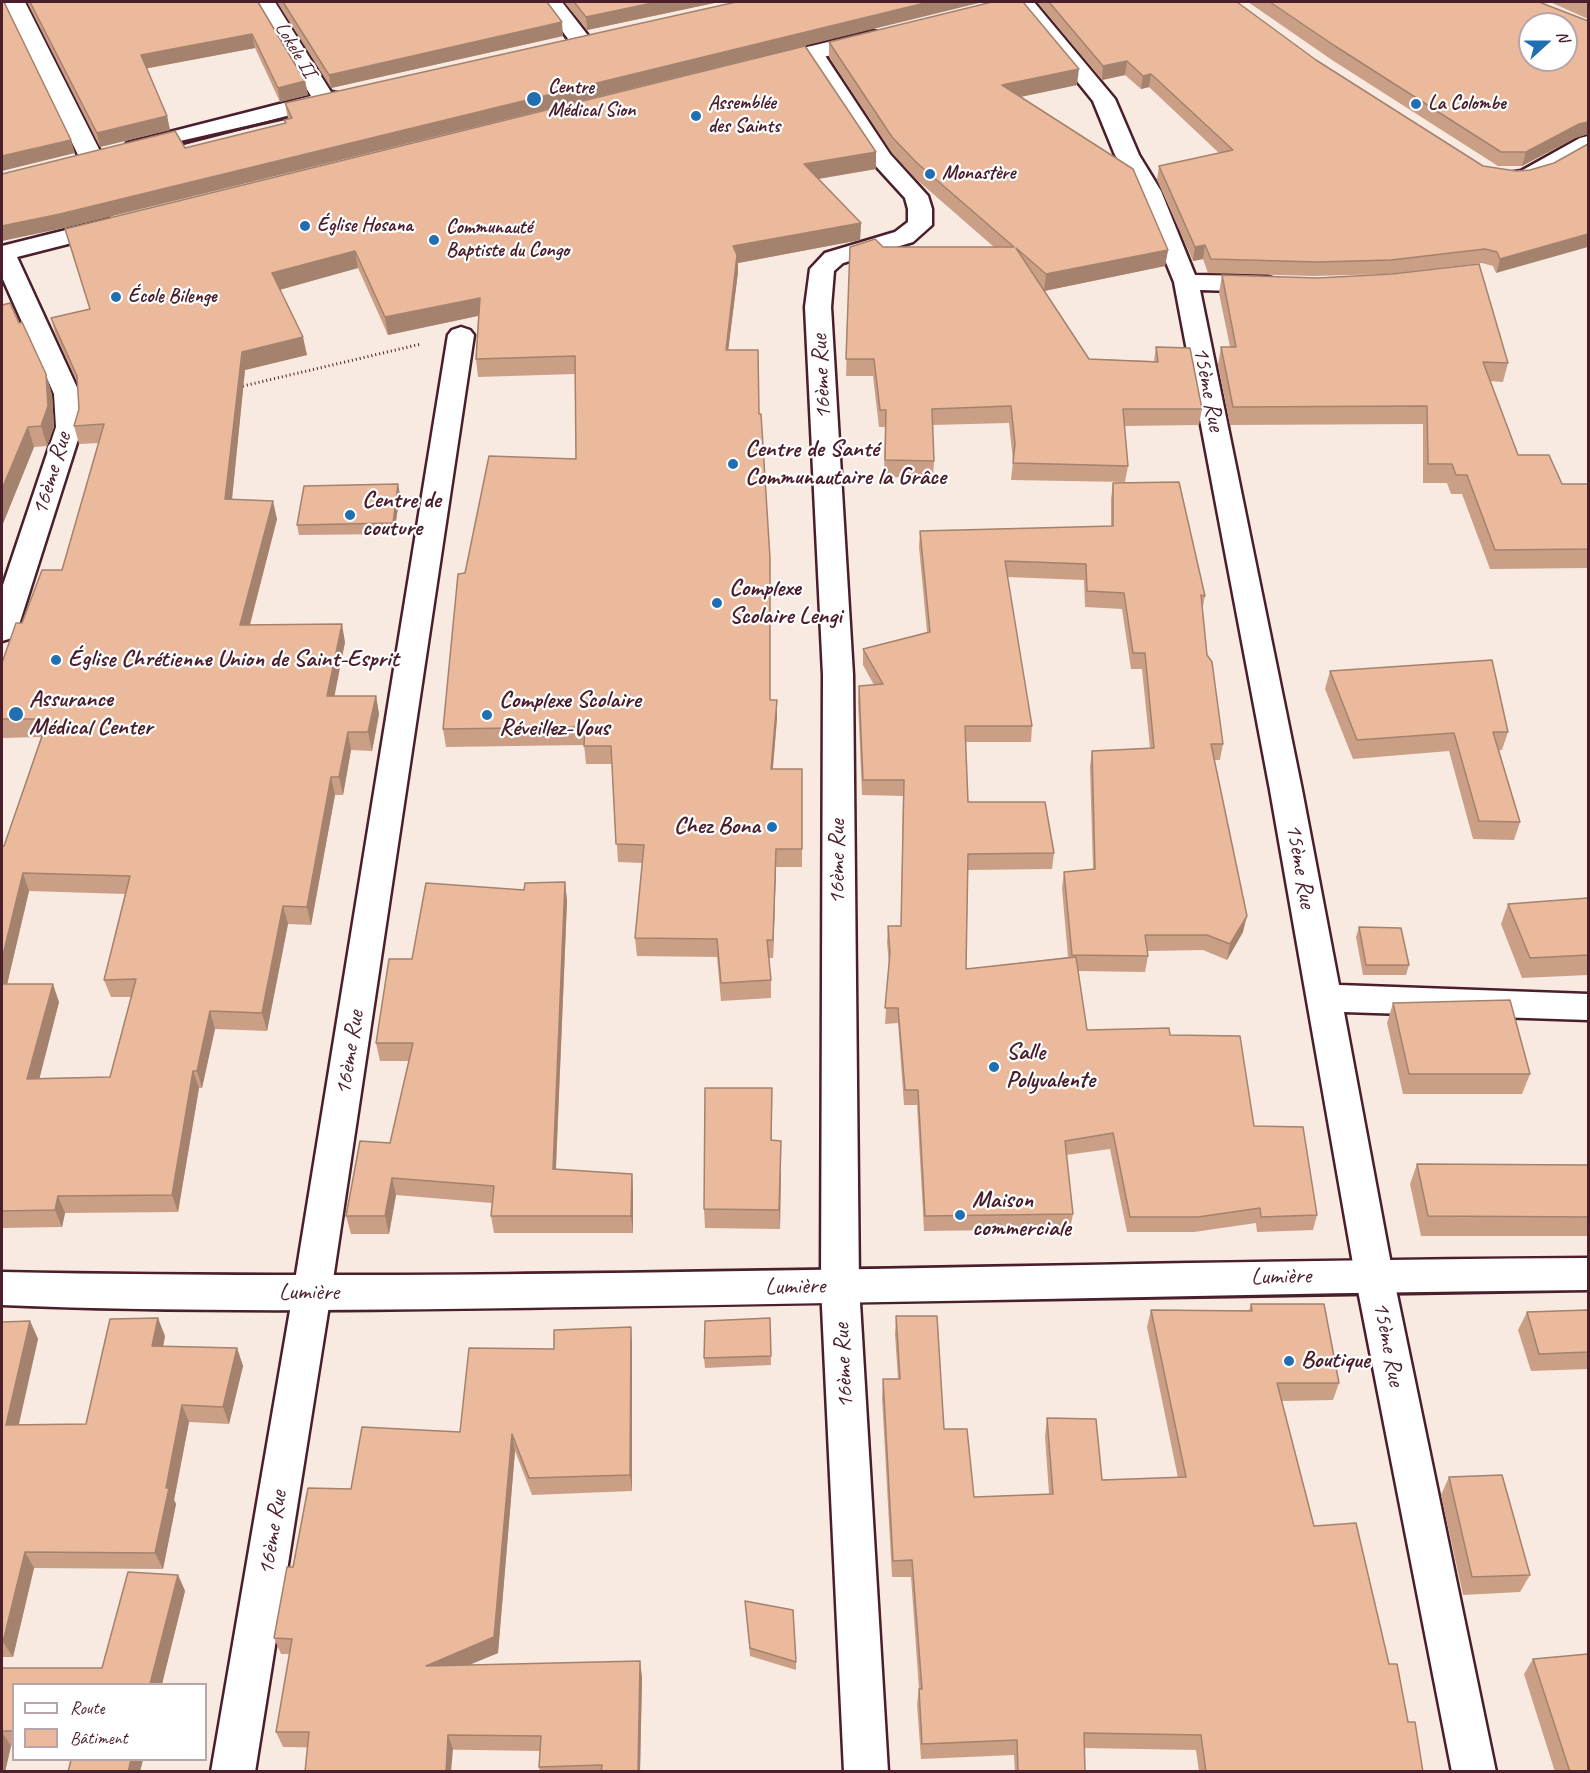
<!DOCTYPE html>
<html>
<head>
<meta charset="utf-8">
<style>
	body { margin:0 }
	#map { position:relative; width:1590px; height:1773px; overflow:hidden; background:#f9eae1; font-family:Caveat,sans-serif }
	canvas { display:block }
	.frame { position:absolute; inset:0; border:3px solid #4a1f2b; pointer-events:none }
	.legend { position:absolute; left:12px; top:1683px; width:195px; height:78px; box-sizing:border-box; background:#fff; border:2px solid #b7a5aa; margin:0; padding:8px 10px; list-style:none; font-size:18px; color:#4a1f2b }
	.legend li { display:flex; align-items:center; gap:12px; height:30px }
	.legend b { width:30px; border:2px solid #b7a5aa }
	.north { position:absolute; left:1518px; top:12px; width:60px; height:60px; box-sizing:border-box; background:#fff; border:2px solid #b7a5aa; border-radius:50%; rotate:69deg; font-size:16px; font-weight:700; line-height:24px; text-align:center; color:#4a1f2b }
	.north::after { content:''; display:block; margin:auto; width:21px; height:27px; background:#1f6fb2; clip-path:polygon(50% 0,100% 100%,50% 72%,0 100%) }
</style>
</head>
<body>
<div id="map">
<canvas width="1590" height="1773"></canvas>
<div class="frame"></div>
<ul class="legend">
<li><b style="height:8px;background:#fff"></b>Route</li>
<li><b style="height:16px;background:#ebb99c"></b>Bâtiment</li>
</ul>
<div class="north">N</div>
</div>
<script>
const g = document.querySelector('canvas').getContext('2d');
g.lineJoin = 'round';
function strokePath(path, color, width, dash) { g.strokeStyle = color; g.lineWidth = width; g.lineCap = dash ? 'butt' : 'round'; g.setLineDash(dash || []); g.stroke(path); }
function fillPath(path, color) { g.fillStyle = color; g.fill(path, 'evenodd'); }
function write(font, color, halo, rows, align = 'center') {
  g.font = font + ' Caveat,sans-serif'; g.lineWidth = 4.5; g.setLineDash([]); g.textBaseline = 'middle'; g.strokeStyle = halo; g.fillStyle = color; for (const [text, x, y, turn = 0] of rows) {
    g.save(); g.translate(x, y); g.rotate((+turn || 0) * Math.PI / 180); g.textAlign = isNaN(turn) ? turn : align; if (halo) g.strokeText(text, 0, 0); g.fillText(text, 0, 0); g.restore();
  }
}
const path = new Path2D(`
	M239,387L421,344`);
const minor = new Path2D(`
	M4,2H25L104,159L100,164L92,166L84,164L80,159Z
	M255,2H275L331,92L337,93L340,98L337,103L135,155L127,153L123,148L127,143L311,96Z
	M541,2H562L593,42L590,47L582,49L574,47Z
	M1013,2H1034L1115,99L1139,155L1161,191L1195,275L1266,276L1275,279L1279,284L1275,289L1266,292L1200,290L1302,790L1339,985L1588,994V1020L1344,1012L1393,1275L1496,1772H1452L1355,1275L1270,790L1174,282L1137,191L1115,155L1093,101Z
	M812,46L820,48L890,154L928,196L932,209V225L913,242L843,263L834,271L831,307L853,675L859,1286L888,1772H844L821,1286L823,675L805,307L810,269L825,253L895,232L908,222V209L905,198L873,163L801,53L804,48Z
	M1588,136V152C1562,167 1533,192 1502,184L1498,179L1502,174L1521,171L1580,138Z
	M461,327L470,330L474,335L331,1293L255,1772H211L293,1293L448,335L452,330Z`);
const tertiary = new Path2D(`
	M873,31L881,33L884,38L881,43L766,71L758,69L755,64L758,59Z
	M110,219L119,221L122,226L119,231L17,257L80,394L82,427L17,631L12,638L2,641V588L56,427L54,394L2,277V246Z
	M1588,1258V1290C1250,1293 913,1303 576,1307C384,1310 192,1313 2,1305V1272C531,1283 1059,1261 1588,1258Z`);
const rail = new Path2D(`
	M165,146L305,114`);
const wall = new Path2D(`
	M27,2H258L305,81L308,95L280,102L255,48L146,68L167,116L170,130L100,147Z
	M277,2H547L563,36L331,88Z
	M564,2H719L587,30Z
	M736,2L64,228L185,148L285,123L284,120L288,119L285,103Z
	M1037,2H1237L1316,60L1483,166L1516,171L1530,170L1496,273L1493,266L1482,263L1388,274L1314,276L1208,273L1203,259L1193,261L1157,180L1159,166L1219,153L1149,87L1141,89L1125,75L1102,80Z
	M1248,2H1539L1588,21V134L1575,138L1522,166H1498L1332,60Z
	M1550,2H1588V19Z
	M829,42L1077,85L1020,97L1168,250L1165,266L1044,291L1089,359L1154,361L1156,347L1202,409L1199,425L1124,426L1128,466L1125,482L1011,480L1013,461L1009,423L932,425L934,461L933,478L884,477L885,427H879L873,376H846L850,247H994L916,179L892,153L829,57Z
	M876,152V169L819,179L861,223L860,240L738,263V272L728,350L759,414L770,700H777V718L773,769H802V867H776L773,958H769L771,980V998L721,1001L717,957L637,956L635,938L642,863L618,862L612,764H586L584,745L446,747L443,729L465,573L576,459L575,374L478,377L476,359L478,316L388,335L358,268L280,289L307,355L245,370L232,500L277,519L250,625L345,642L334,696H376L379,714L372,751L351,750L343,795H335L311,925L288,924L267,1031L215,1029L202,1088H199L178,1212L65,1213L62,1227L2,1228V846H4L41,737L2,738V663L22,623L62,570L99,443L79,444L74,426L79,409L78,384L56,336L51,318L90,309L65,229ZM29,891L125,894L104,980L111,997H131L110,1077L39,1078L59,1002L7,984Z
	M1222,275L1508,363L1503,382L1490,381L1518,455L1562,484H1588V568L1490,569L1462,494H1451L1447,483H1423V424L1230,425L1218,365L1221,347H1230L1219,293Z
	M19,323L46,374L52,395L54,427L47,446L34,447L2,526Z
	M1113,483L1205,596L1202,611L1207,655L1223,744L1220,760H1214L1243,932L1227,960L1203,950L1147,951L1148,956L1145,972L1078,971L1087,1030L1170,1035L1254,1126L1317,1215L1313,1230L1257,1232L1256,1223L1194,1232H1127L1110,1149L1066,1155L1073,1214L1070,1229L924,1231L917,1105H904L898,1023L885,1024L889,965L887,942L888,926H901L903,796L862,795L858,702L859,686L874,685L863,665V649L927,632L919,547L920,531L1111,526V499ZM1007,577L1084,580L1085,607L1122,609L1131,669H1142L1150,748L1092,751L1090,767L1093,869L1064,872L1062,888L1068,957L966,969L968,870L1052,869L1054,853L968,802L965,742H1031L1032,726Z
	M400,494L394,534L299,535L297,525Z
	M1330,671L1508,732L1502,750H1499L1520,822L1514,840L1473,839L1449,751L1353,759L1325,689Z
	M565,882L567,901L556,1169L632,1174L633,1192V1233H494L491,1216L492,1203L396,1195L389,1234H351L346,1216L390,1143L409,1061H380L376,1043L412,959L524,890Z
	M1588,898V975L1522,978L1501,924L1508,904Z
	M1359,927L1409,965L1406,975H1363L1356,937Z
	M1393,1003L1530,1074L1522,1094H1403L1387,1023Z
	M772,1108V1140L781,1160L780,1229L705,1228L704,1209Z
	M1417,1164L1588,1165V1236H1421L1410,1184Z
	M1251,1304L1339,1383L1333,1400L1281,1401L1314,1526L1389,1664L1423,1772H1199L1196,1750L1084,1748L1085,1772H1015L1014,1755L921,1759L917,1704L919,1689L911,1577H892L882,1397L883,1379H898L895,1334L896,1316L974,1497L1049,1494L1045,1436L1047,1418L1102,1480L1178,1478L1147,1327L1151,1310H1249Z
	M1588,1310V1369L1531,1371L1518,1330L1527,1312Z
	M770,1318L771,1365L705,1368L704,1358Z
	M30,1321L38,1339L18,1425L86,1424L165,1336L163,1346L237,1348L243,1366L229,1424L189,1422L174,1500L176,1504L163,1569L34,1568L13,1657H2V1322Z
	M632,1344V1491L532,1495L515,1451L498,1653L469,1665L642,1677L640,1772H540L539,1767L540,1751L283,1747L276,1732L290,1654H281L274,1638L293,1567L351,1489L460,1432L554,1349Z
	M1449,1477L1530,1575L1520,1592L1463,1595L1441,1495Z
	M178,1575L185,1591L162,1684H14V1746H11L5,1772H2V1668H102Z
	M745,1601L796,1662V1670L750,1656Z
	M1533,1659L1588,1772H1555L1524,1674Z`);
const shadedWall = new Path2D(`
	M657,2H719L587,30L586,17Z
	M929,2H983L64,228L2,241V226Z
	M562,22L563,36L331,88L329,75Z
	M252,34L255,48L144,69L141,55Z
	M1127,61L1125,75L1102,80L1103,66Z
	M1079,69L1077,85L1001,101L1002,85Z
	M1151,74L1149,87L1141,89L1143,76Z
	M305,81L308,95L280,102L278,88Z
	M167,116L170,130L100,147L97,133Z
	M1588,122V134L1575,138L1522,166L1526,152L1579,124Z
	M71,140L75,153L2,171V156Z
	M876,152V169L804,181V164Z
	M861,223L860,240L738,263V272L726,368V350L733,246Z
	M1588,234V247L1496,273L1500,259Z
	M1205,245L1203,259L1193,261L1195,247Z
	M1168,250L1165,266L1044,291L1046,274Z
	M355,251L358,268L276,291L272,273Z
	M480,298L482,315L388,335L385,317Z
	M303,337L307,355L245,370L230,517L225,499L242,352Z
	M46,374L52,395L54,427L47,446L41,426Z
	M28,427L34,447L2,526V489Z
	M398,484L400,494L394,534L393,523Z
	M273,501L277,519L245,643L240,625Z
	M342,624L345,642L331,714L327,696Z
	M376,696L379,714L372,751L368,732Z
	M777,700V718L771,787V769Z
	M348,732L351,750L343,795L339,777Z
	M331,777L335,795L311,925L307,907Z
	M776,849V867L773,958V940Z
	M23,873L29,891L3,1002L2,999V959Z
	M565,882L567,901L555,1187L553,1169Z
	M283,906L288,924L267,1031L262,1013Z
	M1247,916L1243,932L1227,960L1230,944Z
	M53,984L59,1002L35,1096L27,1079Z
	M210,1011L215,1029L202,1088L197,1071Z
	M193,1071L199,1088L178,1212L172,1195Z
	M781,1141V1160L780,1229L779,1210Z
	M632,1174L633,1192V1233L631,1216Z
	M392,1178L396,1195L389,1234L385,1216Z
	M58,1196L65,1213L62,1227L55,1210Z
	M158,1318L165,1336L160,1363L152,1346Z
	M30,1321L38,1339L15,1442L6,1425Z
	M631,1327L632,1344V1491L630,1475Z
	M237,1348L243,1366L229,1424L223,1407Z
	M182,1405L189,1422L174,1500L176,1504L163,1569L155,1553L166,1488Z
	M512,1434L515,1451L498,1653L430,1681L426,1666Z
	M25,1552L34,1568L13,1657L3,1642Z
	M178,1575L185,1591L162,1684H150Z
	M640,1661L642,1677L640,1772H638Z
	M2,1732L11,1746L5,1772H2Z
	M448,1735L453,1749L451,1772H446Z
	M131,1760H143L140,1772H128Z`);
const building = new Path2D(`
	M2,2H4L71,140L2,156Z
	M30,2H258L305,81L278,88L252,34L141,55L167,116L97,133Z
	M283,2H547L562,22L329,75Z
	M574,2H657L586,17Z
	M736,2H929L60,214L2,226V174L175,131L185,148L286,123L284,120L292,118L285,103Z
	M992,2H1023L1079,69L1002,85L1133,169L1168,250L1046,274L1016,248L1089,359L1158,362L1156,347L1190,348L1202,409H1123L1128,466L1013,463L1015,444L1011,406L932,409L934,461L885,460L886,410H880L874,359H846L850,247L875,239L883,247H1014L917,163L892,137L829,42Z
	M1049,2H1237L1316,60L1483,166L1516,171L1530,170L1554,163L1588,144V234L1500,259L1497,252L1485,249L1391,260L1317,262L1211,259L1205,245L1195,247L1159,166L1233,150L1151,74L1143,76L1127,61L1103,66Z
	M1270,2H1539L1588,21V122L1579,124L1526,152H1501L1335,46ZM1530,24H1566V60H1530Z
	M805,46L876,152L804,164L861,223L733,246L737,255L726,350H758L759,414H761L770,558V700H777L771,769H802V849H776L773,940H767L771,980L721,983L717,939L635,938L644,845L616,844L611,746H584L585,727L443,729L458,574L465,573L489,456L576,459L575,356L476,359L480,298L385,317L355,251L272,273L303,337L242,352L225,499L273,501L240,625L342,624L327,696H376L368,732H348L339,777H331L307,907L283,906L262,1013L210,1011L197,1071H193L172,1195L58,1196L55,1210L2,1211V984H53L27,1079L110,1077L136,979L104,980L130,876L23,873L2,959V846H4L48,719H2V663L16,623H22L42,570H62L104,424L74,426L79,409L77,376L51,318L90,309L65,229Z
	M1479,264L1508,363L1483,362L1518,455H1549L1562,484H1588V549L1495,550L1467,475H1456L1452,464H1428L1427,406L1233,407L1221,347H1236L1222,275L1318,278L1392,274Z
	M10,303L19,323L22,322L46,374L48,406L41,426L28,427L2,489V305Z
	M1179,482L1205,596L1201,595L1207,655L1212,662L1223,744H1211L1247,916L1230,944L1207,935H1145L1148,956L1072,955L1064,872L1095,869L1092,751L1154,748L1145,653H1133L1124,593L1087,591L1086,564L1005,561L1032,726H965L968,802H1045L1054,853L968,854L966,969L1076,957L1087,1030L1169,1028L1170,1035L1240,1036L1254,1126L1303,1127L1317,1215L1261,1217L1260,1208L1198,1217H1130L1113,1133L1065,1141L1073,1214L925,1216L918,1090H905L898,1008H885L890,953L888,926H901L904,780H863L859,686L883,684L863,649L930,632L920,531L1113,526V483Z
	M398,484L393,523L297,525L304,486Z
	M1492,660L1508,732H1493L1520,822L1479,821L1454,733L1357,740L1330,671Z
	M565,882L553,1169L632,1174L631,1216H491L494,1186L392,1178L385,1216H346L360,1141L390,1143L413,1043H376L389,959H412L426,883L524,890L525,883Z
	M1588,898V955L1530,958L1508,904Z
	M1359,927L1401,928L1409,965H1366Z
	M1510,1000L1530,1074H1409L1393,1003Z
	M705,1088H772L771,1140L781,1141L779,1210L704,1209Z
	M1417,1164L1588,1165V1217L1428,1216Z
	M1251,1304H1324L1339,1383H1277L1314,1526L1356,1523L1389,1664H1397L1408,1722H1415L1423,1772H1206L1201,1735L1084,1733L1085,1772H1018L1017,1740L922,1744L919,1689H922L912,1560L893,1561L883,1379H900L896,1316H937L944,1429H967L974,1497L1053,1494L1047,1418L1096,1419L1102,1480L1186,1477L1151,1310L1252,1311Z
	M1588,1310V1352L1539,1354L1527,1312Z
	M158,1318L152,1346L237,1348L223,1407L182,1405L166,1488H169L155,1553L25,1552L3,1642H2V1322L30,1321L6,1425L86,1424L110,1319Z
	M770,1318L771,1356L704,1358L705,1321Z
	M631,1327L630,1475L529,1478L512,1434L494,1637L426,1666L640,1661L638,1772H601L602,1765L539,1767L541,1736L448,1735L446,1772H305L309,1732H276L292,1639L274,1638L287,1567H293L308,1488L351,1489L362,1427L460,1432L469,1348L554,1349V1330Z
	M1502,1475L1530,1575L1472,1577L1449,1477Z
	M128,1572L178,1575L150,1684H14V1731H2V1668H102Z
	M745,1601L793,1610L796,1662L750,1648Z
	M1588,1654V1772H1570L1533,1659Z
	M71,1760H131L128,1772H68Z`);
const markers = [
	[534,99,8,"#1f6fb2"],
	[1416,104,6,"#1f6fb2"],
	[696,116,6,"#1f6fb2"],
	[930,174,6,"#1f6fb2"],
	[305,226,6,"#1f6fb2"],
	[434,240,6,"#1f6fb2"],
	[116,297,6,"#1f6fb2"],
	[733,464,6,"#1f6fb2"],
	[350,515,6,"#1f6fb2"],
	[717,603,6,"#1f6fb2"],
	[56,660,6,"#1f6fb2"],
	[16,714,8,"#1f6fb2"],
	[487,715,6,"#1f6fb2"],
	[772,827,6,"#1f6fb2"],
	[994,1067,6,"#1f6fb2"],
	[960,1215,6,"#1f6fb2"],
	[1289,1361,6,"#1f6fb2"]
];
const farStreetnames = [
	["Lokele II",295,50,59]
];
const farPoinames = [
	["Centre",548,88],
	["Médical Sion",548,111],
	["Assemblée",708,104],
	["des Saints",708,127],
	["La Colombe",1428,104],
	["Monastère",942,174],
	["Église Hosana",317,226],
	["Communauté",446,228],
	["Baptiste du Congo",446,251],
	["École Bilenge",128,297]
];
const streetNames = [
	["16ème Rue",822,377,-93],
	["15ème Rue",1208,389,79],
	["16ème Rue",52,474,-73],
	["16ème Rue",838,862,-90],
	["15ème Rue",1300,866,80],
	["16ème Rue",350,1053,-81],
	["Lumière",1281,1277,-1],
	["Lumière",795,1287,-1],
	["Lumière",309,1293],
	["15ème Rue",1388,1344,79],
	["16ème Rue",844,1366,-93],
	["16ème Rue",273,1533,-81]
];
const poiNames = [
	["Centre de Santé",745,450],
	["Communautaire la Grâce",745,478],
	["Centre de",362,501],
	["couture",362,529],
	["Complexe",729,589],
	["Scolaire Lengi",729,617],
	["Église Chrétienne Union de Saint-Esprit",68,660],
	["Assurance",29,700],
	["Médical Center",29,728],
	["Complexe Scolaire",499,701],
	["Réveillez-Vous",499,729],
	["Chez Bona",760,827,"right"],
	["Salle",1006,1053],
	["Polyvalente",1006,1081],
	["Maison",972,1201],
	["commerciale",972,1229],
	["Boutique",1301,1361]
];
strokePath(minor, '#4a1f2b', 5);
strokePath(tertiary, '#4a1f2b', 5);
strokePath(path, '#4a1f2b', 3, [1, 3]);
fillPath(minor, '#fff');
fillPath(tertiary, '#fff');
strokePath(rail, '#4a1f2b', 3);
fillPath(wall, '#ca9f86');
fillPath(shadedWall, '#a4826d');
fillPath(building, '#ebb99c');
strokePath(building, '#a4826d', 1.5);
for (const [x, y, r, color] of markers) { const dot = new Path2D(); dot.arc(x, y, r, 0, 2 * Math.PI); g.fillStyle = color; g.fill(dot); strokePath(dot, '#fff', 2); }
write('20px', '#4a1f2b', '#fff', farStreetnames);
write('bold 20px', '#4a1f2b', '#fff', farPoinames, 'left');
write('24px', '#4a1f2b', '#fff', streetNames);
write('bold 24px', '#4a1f2b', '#fff', poiNames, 'left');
</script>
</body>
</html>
